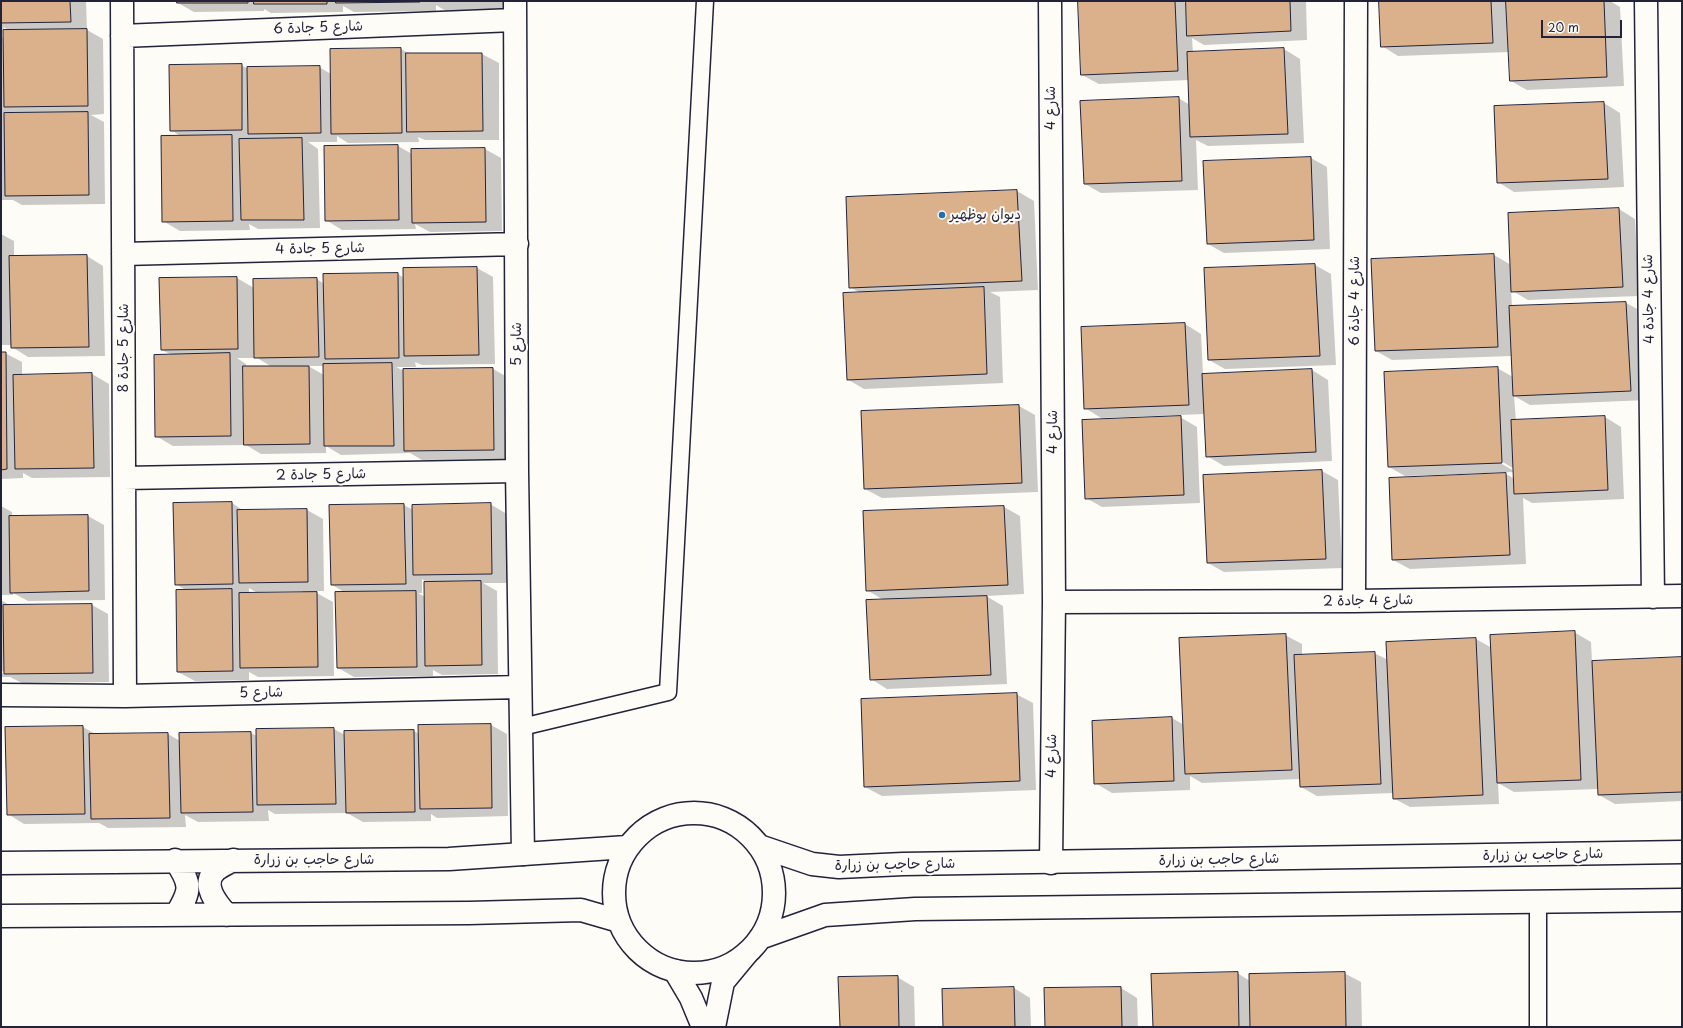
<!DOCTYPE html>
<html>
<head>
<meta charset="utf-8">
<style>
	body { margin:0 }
	#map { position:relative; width:1683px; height:1028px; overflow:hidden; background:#fdfcf7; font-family:"Playpen Sans",sans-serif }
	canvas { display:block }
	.frame { position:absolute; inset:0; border:2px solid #22223b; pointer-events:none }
	.scale { position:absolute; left:1541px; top:20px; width:81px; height:18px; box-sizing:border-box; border:2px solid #22223b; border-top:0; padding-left:5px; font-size:12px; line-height:14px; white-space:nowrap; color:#22223b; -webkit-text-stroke:3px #fdfcf7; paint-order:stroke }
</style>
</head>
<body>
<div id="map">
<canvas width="1683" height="1028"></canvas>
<div class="frame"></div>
<div class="scale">20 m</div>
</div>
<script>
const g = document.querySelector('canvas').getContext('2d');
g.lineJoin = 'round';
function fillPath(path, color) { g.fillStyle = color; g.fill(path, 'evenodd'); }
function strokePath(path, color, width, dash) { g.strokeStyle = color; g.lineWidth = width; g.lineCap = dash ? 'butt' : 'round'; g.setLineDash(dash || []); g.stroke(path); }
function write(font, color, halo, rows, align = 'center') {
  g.font = font + ' "Playpen Sans","Playpen Sans Arabic",sans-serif'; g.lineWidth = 4; g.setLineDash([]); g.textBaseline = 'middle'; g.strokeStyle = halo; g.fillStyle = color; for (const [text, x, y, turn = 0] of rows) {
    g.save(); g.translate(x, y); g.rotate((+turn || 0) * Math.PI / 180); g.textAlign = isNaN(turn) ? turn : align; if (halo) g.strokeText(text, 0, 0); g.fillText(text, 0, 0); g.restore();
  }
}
const shadow = new Path2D(`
	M1,1H86L87,30L103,39L104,114L91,115L104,122L105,204L22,205L13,200H1V36L4,38L11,31L3,27L4,29H1Z
	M178,1H509L510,10L446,11L436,5V11L354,12L343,6V12L271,13L264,9V11L194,12L178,3Z
	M1079,1H1182L1187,4V1H1306L1307,40L1204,45L1192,38L1193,53L1284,49L1300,59L1304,143L1208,146L1196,140L1198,190L1101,193L1085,184L1178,98L1190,105L1189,80L1099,84L1082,75Z
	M1380,1H1610L1620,7L1624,86L1527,90L1511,81L1510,52L1398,56L1382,46Z
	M401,49L410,54H482L499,63V140H425L418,137L419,142L348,143L337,136V142H308L318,149L320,228L258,229L249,224L250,230L180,231L163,221L182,137L171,130L241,65L248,69L319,67L331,74Z
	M1604,103L1620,113L1624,187L1514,192L1498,182Z
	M398,146L412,154L485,149L501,158L502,231L430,232L415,224L416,229L342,230L326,220L325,147Z
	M1311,158L1327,167L1330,249L1224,253L1208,244Z
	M1017,191L1034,201L1038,290L990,292L1000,297L1003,383L864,389L847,379L860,293L850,287L847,198Z
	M1619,209L1635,219L1639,296L1528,300L1511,290L1512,307L1626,303L1643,312L1647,400L1530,405L1514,396L1516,421L1605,417L1621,427L1624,499L1532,503L1523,498L1526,564L1410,569L1393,560L1506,474L1515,479L1514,472L1405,476L1389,467L1497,368L1513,377L1512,356L1392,360L1376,351L1494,255L1511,265ZM1498,459L1514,469V471L1497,461Z
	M1,234L14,241V257L87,256L103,266L105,356L28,357L12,347V345H1Z
	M1315,265L1331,274L1336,365L1225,369L1209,360L1205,269Z
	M477,268L493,277L495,364L422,365L415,362L416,367H396L404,371L493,369L509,378L511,459L422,460L410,453L341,455L326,446V453L261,454L246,445L173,446L156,436L172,355L162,350L237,278L254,288L317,279L324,284L398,274L404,278V269ZM254,356L272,367H246V364L237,358H254ZM308,366H324V375Z
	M1185,324L1201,334L1203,374L1312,370L1328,380L1332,461L1224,466L1207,456L1205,414L1101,418L1085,408Z
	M1,353H5L22,362V375L92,374L109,384L110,477L32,478L23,473V478L1,479Z
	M1019,406L1035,415L1038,492L882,498L865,489Z
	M1180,417L1197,427L1200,503L1102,507L1086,498Z
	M1322,471L1338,480L1342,568L1224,572L1208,563Z
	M232,503L244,511L307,510L323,519L324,591H313L333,602L334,676L258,677L249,672V680L195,681L178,672L187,591L176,584ZM249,588L256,592L303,591V593L249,594Z
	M490,504L507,514L508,583H483L497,591L498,674L442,675L433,670V676L354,677L338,668L346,593L332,585L330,506L404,505L413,510ZM422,579L428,583L425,597L418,593H422Z
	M1,506L12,512V517L88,516L104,525L105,600L28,601L13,593V595H1Z
	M1004,507L1020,516L1024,594L986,596L1003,606L1007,684L887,689L871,679L885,601L867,590Z
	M1,600L9,605H92L108,614L109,682L22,683L10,677H1V672L5,675V673L1,670Z
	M1574,632L1591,642L1592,662L1682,658V801L1615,804L1599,795V789L1514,792L1498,783L1499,804L1410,807L1393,798V793L1317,796L1301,787L1300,779L1202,783L1190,776V790L1112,793L1095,783L1172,718L1184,725L1285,635L1302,644V656L1374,653L1388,660L1387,643L1476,639L1492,648Z
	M1016,694L1033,703L1036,790L882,796L865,787Z
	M491,725L507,734L508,816L437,818L431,814V821L363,822L347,813L275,814L268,810L269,821L198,822L185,815L186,827L108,828L99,823L24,824L8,814L6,728L83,727L97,735L168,734L180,741L251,733L257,736L334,729L345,735L414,731L419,734Z
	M1237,973L1250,981L1344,973L1361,982L1362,1027H1154Z
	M897,977L914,987L915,1027H841Z
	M1014,988L1030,998L1031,1027H944L943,990Z
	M1121,988L1137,998L1138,1027H1046L1045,989Z`);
const building = new Path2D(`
	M1,1H70L71,22L1,23Z
	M177,1H248V3H177Z
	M254,1H327V4H254Z
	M336,1H420V2L336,3Z
	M1078,1H1175L1178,71L1081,75Z
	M1186,1H1290L1291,31L1187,36Z
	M1379,1H1491L1493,43L1381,47Z
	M1506,1H1604L1607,77L1510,81Z
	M87,29L88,106L4,107L3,30Z
	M401,48L402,133L331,134L330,49Z
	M1284,48L1288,134L1190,137L1187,52Z
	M406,53H482L483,131L407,132Z
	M242,64V130L170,131L169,65Z
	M320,66L321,133L248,134L247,67Z
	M1179,97L1182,181L1084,184L1080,101Z
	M1604,102L1608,179L1497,183L1494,106Z
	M88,112L89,195L5,196L4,113Z
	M232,135L233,221L162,222L161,136Z
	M302,138L304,220H241L239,139Z
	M398,145L399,220L325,221L324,146Z
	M485,148L486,222L412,223L411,149Z
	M1311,157L1314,240L1207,244L1203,161Z
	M1017,190L1022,281L849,288L846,197Z
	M1619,208L1623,287L1511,292L1508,213Z
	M1494,254L1498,347L1375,351L1371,259Z
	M87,255L89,347L11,348L9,256Z
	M1315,264L1320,356L1208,360L1204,268Z
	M477,267L479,355L404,356L403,268Z
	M398,273L399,358L325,359L323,274Z
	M237,277L238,349L161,350L159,278Z
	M317,278L319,357L254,358L253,279Z
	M984,287L987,374L847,380L843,293Z
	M1626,302L1631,391L1513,396L1509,306Z
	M1185,323L1189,405L1084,409L1081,327Z
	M1,352H6L7,469L1,470Z
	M230,353L231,436L155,437L154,355Z
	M392,363L394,446H324L323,364Z
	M243,366H309L310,444L244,445Z
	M1498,367L1502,463L1388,467L1384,372Z
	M493,368L494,450L404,451L403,369Z
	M1312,369L1316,452L1206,457L1202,374Z
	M92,373L94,468L15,469L13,375Z
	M1019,405L1022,483L864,489L861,411Z
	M1181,416L1184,495L1085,499L1082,420Z
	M1605,416L1608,490L1514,494L1511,420Z
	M1322,470L1326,559L1207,563L1203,475Z
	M1506,473L1510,555L1392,560L1389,478Z
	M232,502L233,584L175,585L173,503Z
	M491,503L492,574L413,575L412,505Z
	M404,504L406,584L331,585L329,505Z
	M1004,506L1008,585L866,591L863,511Z
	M307,509L308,582L239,583L237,510Z
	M88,515L89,591L10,593L9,516Z
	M481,581L482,665L425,666L424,582Z
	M232,589L233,671L177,672L176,590Z
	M416,591L417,667L337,668L335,592Z
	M317,592L318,667L240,668L239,593Z
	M987,596L991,675L870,680L866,600Z
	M92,604L93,673L4,674L3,605Z
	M1575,631L1581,780L1497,783L1490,635Z
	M1286,634L1292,770L1185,774L1179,638Z
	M1476,638L1483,795L1393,799L1386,642Z
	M1375,652L1381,784L1300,787L1294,655Z
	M1682,657V792L1598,795L1592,661Z
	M1017,693L1020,781L864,787L861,699Z
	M1172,717L1174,781L1094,784L1092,721Z
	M491,724L492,808L420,809L418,725Z
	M83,726L85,814L7,815L5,727Z
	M334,728L336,804L257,805L256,729Z
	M414,730L415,812L346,813L344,731Z
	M251,732L253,812L181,813L179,733Z
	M168,733L170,818L91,819L89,734Z
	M1238,972L1239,1027H1153L1151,974Z
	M1345,972L1346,1027H1250L1249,974Z
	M898,976L899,1027H840L838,977Z
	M1014,987L1015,1027H943L942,989Z
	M1121,987L1122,1027H1045L1044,988Z`);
const lane = new Path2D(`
	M522,727L668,692L705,1
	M1538,902V1027`);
const street = new Path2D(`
	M122,1L125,696
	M515,1L517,471L523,854
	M1050,1L1054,602L1051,863
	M1646,1L1653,597
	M122,36L514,20
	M123,254L517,244
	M124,478L517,471
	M1354,601L1356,1
	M1054,602L1354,601L1682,596
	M1,695L125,696L520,687
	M675,971L691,998L703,1027
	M714,1027L723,982L747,953`);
const secondary = new Path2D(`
	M614 893a80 80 0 1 1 160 0a80 80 0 1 1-160 0Z
	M759,846L812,864L839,867L903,864L1682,852
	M175,860C192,885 191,890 176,915
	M1,863L449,859L627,847
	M227,915C217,904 200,884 216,870C221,866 228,863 233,860
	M1,916L469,913L581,910L619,921
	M760,938L825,915L915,909L1682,900`);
const markers = [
	[942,215,4,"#1f6fb2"]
];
const streetNames = [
	["شارع 5 جادة 6",318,28,-2],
	["شارع 4",1051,108,-90],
	["شارع 5 جادة 4",320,249,-1],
	["شارع 4 جادة 4",1649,299,-91],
	["شارع 4 جادة 6",1355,301,-90],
	["شارع 5",517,344,-90],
	["شارع 5 جادة 8",124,348,-90],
	["شارع 4",1053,432,-90],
	["شارع 5 جادة 2",321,475,-1],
	["شارع 4 جادة 2",1368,601,-1],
	["شارع 5",261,693,-1],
	["شارع 4",1052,756,-89],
	["شارع حاجب بن زرارة",1543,855,-1],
	["شارع حاجب بن زرارة",314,860],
	["شارع حاجب بن زرارة",1219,860,-1],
	["شارع حاجب بن زرارة",895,865,-1]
];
const poiNames = [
	["ديوان بوظهير",950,215]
];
fillPath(shadow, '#0003');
fillPath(building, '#dbb18c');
strokePath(building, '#22223b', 1);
strokePath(lane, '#22223b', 19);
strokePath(street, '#22223b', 25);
strokePath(secondary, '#22223b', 25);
strokePath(lane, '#fdfcf7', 16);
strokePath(street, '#fdfcf7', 22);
strokePath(secondary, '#fdfcf7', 22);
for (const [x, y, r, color] of markers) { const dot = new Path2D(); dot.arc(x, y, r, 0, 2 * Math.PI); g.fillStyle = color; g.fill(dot); strokePath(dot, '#fdfcf7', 1.5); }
write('14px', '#22223b', '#fdfcf7', streetNames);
write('14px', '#22223b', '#fdfcf7', poiNames, 'left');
</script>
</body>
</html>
